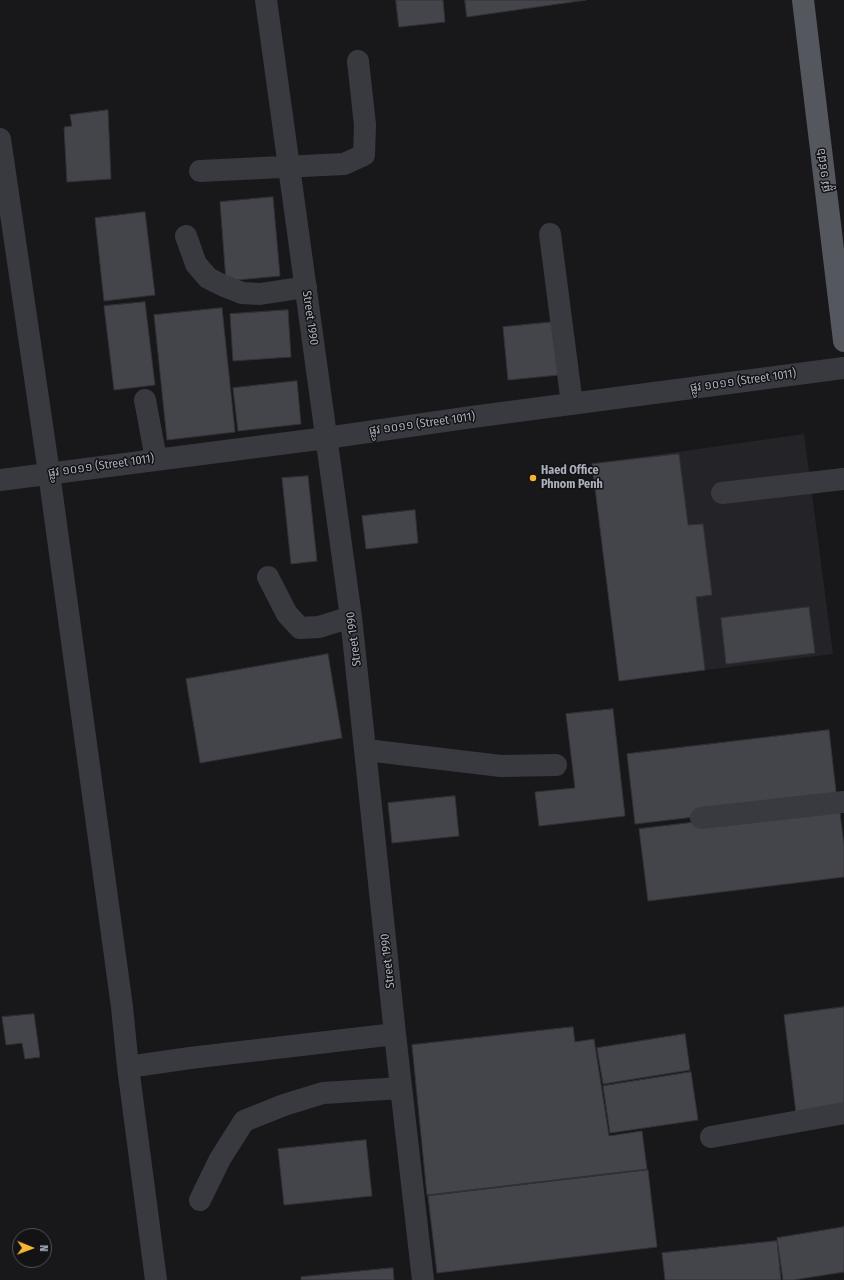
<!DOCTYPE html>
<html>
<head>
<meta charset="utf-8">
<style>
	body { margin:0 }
	#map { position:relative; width:844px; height:1280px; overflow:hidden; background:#18181b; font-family:"Fira Sans Condensed",sans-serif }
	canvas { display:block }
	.north { position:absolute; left:12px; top:1228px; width:40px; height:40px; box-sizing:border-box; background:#131316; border:1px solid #4f5158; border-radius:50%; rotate:91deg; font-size:11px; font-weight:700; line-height:16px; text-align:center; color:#aaafbb }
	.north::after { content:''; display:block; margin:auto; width:14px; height:18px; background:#f8b533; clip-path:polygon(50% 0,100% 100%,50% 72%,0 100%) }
</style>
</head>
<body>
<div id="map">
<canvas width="844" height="1280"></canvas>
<div class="north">N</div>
</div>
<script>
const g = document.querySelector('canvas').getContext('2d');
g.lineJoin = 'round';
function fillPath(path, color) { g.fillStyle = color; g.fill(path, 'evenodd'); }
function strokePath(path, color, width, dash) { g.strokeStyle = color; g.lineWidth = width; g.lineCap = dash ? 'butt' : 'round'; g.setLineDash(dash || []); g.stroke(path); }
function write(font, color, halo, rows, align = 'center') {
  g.font = font + ' "Fira Sans Condensed","Noto Sans Khmer",sans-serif'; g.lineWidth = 3; g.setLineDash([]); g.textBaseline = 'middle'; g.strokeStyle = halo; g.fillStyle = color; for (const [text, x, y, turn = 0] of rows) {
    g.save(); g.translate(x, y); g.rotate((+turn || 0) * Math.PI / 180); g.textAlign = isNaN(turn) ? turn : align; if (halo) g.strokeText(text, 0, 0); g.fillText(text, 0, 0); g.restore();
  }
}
const built = new Path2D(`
	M804,434L833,654L619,681L592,464Z`);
const building = new Path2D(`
	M396,0H443L445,22L399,27Z
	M465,0H586L467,17Z
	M108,110L111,179L67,182L64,127L72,126L70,115Z
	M273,197L280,276L226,281L220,202Z
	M145,212L155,295L104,301L95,218Z
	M145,302L155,385L114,390L104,306Z
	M222,308L235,432L167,440L154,315Z
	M288,310L291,357L233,361L230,314Z
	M554,322L559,375L508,380L503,327Z
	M297,381L301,424L238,431L233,388Z
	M679,454L688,525L703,524L712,595L696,597L705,670L619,681L592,464Z
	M308,476L317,561L291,564L282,478Z
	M415,510L418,543L366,549L362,516Z
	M809,607L815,653L726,664L721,618Z
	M328,654L342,738L200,763L186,679Z
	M613,709L625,816L539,826L535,792L575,788L566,714Z
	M829,730L837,800L635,824L627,754Z
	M455,796L459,836L392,843L388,803Z
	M839,805L844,845V877L648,901L639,829Z
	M844,1007V1107L796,1113L784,1015Z
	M34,1014L40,1057L25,1059L22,1043L6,1045L2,1017Z
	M573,1027L575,1042L594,1039L609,1136L642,1131L647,1169L427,1195L412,1045Z
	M685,1034L690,1070L603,1084L597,1048Z
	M691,1072L698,1120L610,1133L603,1086Z
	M366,1140L372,1196L284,1205L278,1149Z
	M648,1170L657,1247L437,1273L428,1196Z
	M844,1227V1272L793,1280H783L777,1238Z
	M777,1241L781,1280H665L662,1253Z
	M393,1268L394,1280H301V1277Z`);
const minor = new Path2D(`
	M266,0L351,617L395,1034L423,1280
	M0,139L49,473L122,1007L128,1067L190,1058L395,1034
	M200,171L344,164L364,155L365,125L358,61
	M550,234L572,404
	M186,236L196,264L208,278L222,285L242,293L260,294L306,287
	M145,400L156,459
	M0,480L326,438L472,417L844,368
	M722,493L844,479
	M268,577L287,614L300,628L319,627L351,617
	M366,750L501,766L556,765
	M701,818L844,802
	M128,1067L156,1280
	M711,1137L844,1113
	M200,1200L220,1159L244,1121L284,1105L323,1093L401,1088`);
const major = new Path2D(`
	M803,0L844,341`);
const markers = [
	[533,478,4,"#f8b533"]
];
const streetNames = [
	["ផ្លូវ ១៩៨៦",824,170,-97],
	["Street 1990",310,318,82],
	["ផ្លូវ ១០១១ (Street 1011)",743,381,-8],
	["ផ្លូវ ១០១១ (Street 1011)",422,424,-8],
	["ផ្លូវ ១០១១ (Street 1011)",101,466,-8],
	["Street 1990",354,639,-97],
	["Street 1990",388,961,-96]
];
const poiNames = [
	["Haed Office",541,471],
	["Phnom Penh",541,485]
];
fillPath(built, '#242428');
fillPath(building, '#44454b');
strokePath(building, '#323237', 1);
strokePath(minor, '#393a40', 22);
strokePath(major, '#55575f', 22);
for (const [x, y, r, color] of markers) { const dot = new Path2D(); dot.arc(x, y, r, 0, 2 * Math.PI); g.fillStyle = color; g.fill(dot); strokePath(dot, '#131316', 1.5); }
write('12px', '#aaafbb', '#131316', streetNames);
write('bold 12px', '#aaafbb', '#131316', poiNames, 'left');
</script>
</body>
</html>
